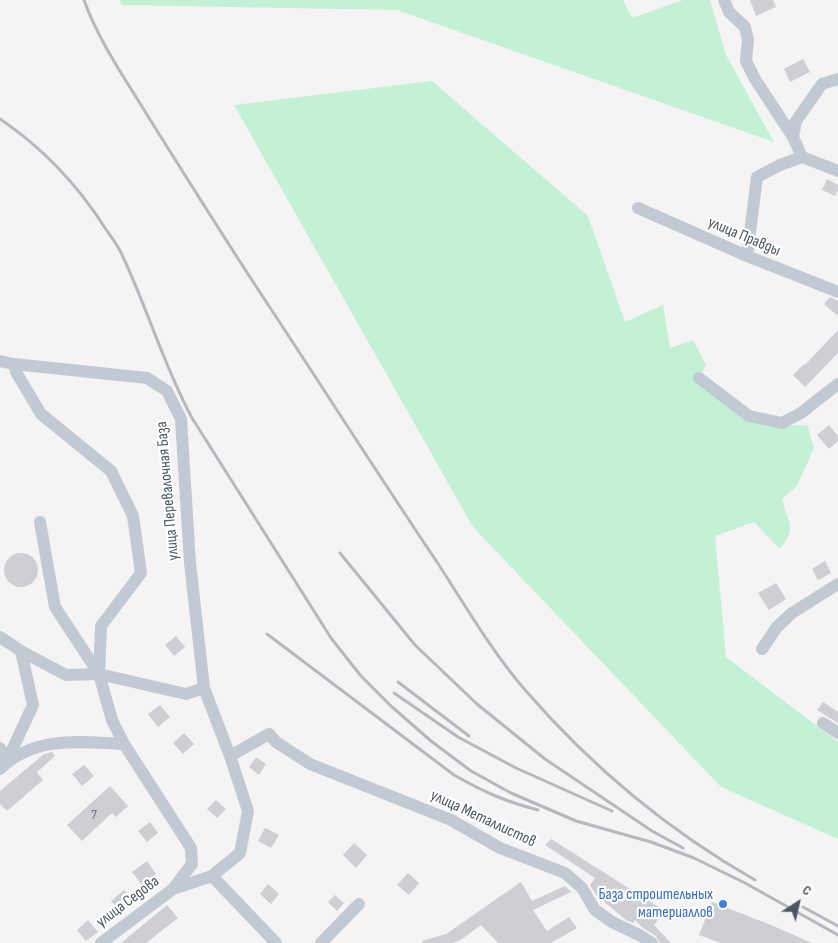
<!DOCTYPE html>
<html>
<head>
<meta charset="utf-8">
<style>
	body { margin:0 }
	#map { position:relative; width:838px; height:943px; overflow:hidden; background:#f5f3f3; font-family:"Sofia Sans Condensed",sans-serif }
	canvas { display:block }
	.north { position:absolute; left:773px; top:878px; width:50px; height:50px; -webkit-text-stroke:4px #fff; paint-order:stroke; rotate:35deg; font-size:14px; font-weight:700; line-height:20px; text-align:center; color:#4a5661 }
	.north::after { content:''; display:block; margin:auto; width:18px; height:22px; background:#4a5661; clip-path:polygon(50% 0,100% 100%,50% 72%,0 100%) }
</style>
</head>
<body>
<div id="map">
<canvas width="838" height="943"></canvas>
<div class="north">С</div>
</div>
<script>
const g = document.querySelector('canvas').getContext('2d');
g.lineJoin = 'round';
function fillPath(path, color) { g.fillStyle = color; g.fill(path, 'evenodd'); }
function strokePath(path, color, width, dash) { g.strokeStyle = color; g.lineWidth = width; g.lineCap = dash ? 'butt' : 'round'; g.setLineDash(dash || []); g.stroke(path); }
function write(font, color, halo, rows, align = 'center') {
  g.font = font + ' "Sofia Sans Condensed",sans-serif'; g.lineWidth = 4.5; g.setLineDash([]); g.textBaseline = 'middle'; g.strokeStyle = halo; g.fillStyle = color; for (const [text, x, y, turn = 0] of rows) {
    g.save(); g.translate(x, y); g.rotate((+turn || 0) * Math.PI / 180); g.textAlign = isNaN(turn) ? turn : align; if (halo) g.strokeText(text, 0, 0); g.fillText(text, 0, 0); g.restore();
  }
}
const green = new Path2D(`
	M120,0H623L632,18L683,0H710L726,55L774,142L397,10L121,5Z
	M432,81L588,216L625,322L663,305L670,348L693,340L706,365L696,384L765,426L807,425L814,448L797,486L782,499C787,522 798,527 780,549L754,522L715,536L726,657L838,742V839L721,787L473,527L234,105Z`);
const building = new Path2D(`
	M750,0H773L776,7L756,16Z
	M803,59L810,72L790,82L784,69Z
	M827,179L838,185V190L835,196L822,190Z
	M830,297L838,301V316L824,304Z
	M838,330V353L805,387L793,375L804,364L805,365Z
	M829,425L838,436V441L829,449L817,435Z
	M4 570a17 17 0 1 1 34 0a17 17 0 1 1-34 0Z
	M825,561L831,573L818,580L812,569Z
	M776,583L786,599L769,610L758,593Z
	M176,636L185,647L174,656L165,645Z
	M823,702L838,712V723L817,710Z
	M160,705L170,717L158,727L148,714Z
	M184,733L194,744L183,754L173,743Z
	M52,752L55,756L37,772L43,780L7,811L0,804V791L44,754Z
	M256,757L266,764L259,775L249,767Z
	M84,765L94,776L82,786L72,774Z
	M110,786L128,806L116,817L112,813L82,841L67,825Z
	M216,800L226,809L217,818L207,809Z
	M150,822L158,833L147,842L138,831Z
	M265,828L279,835L271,848L258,841Z
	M551,839L665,911L654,925L671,943H660L656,936L643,928L635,920L633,923L626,920L596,895L590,885L595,878L545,845Z
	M354,843L367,855L356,868L343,855Z
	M147,861L156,874L142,885L132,872Z
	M408,873L419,883L409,895L397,885Z
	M521,882L532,901L565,886L571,892L533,910L547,931L569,917L577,928L551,943H498L481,925L459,941L451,943H422V941L446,934Z
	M268,884L279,894L271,904L260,894Z
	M124,890L133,900L120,911L111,901Z
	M335,895L344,903L337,911L328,902Z
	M712,902L771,925L812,943H721L699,935Z
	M167,905L178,918L146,943H121Z
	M88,920L98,932L86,941L77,930Z`);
const minor = new Path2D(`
	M724,0L729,12L745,27L748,40L746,61L755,79L793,137L802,157
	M793,137L796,121L822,84L838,79
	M802,157L838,171
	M638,208L747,256L838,292
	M747,256L757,177L780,165L802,157
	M0,361L14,364L147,378L167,391L181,419L190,563L204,688L230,756
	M14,364L16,372L41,414L111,471L133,516L141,573L101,626L99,674
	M699,378L749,416L782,423L801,413L838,384
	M40,522L55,607L99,674L186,694L204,688
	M0,637L21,651L66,675L99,674L112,720L124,744
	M762,649L777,627L792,613L838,584
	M823,723L838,733
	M0,748L6,763
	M6,763L33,705L21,651
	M0,769C35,735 80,742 124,744L191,848L192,864L173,889
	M212,876L276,943
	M101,943L173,889L212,876L240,853L248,811L230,756L269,734L276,742L310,764L451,820L500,848L565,873L582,888L595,910L612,922L641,936L652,943
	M321,943L359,904`);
const rail = new Path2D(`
	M84,0C99,42 126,80 149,118C186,177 223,236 261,294C320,383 377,473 437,562C465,605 492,652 526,691C591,766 669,831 755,880
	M0,119C43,148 77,184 105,228C111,237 119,246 123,257C148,310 164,366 192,418L331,638L361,676L391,706L431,741L471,771L511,793L576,821L651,842L694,858L745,883L838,935
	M340,553L415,645L477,704L545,759L652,831L683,848
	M267,634L454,775C484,792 504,801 538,810
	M398,682L469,736
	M394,693L458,737L516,768L612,811
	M803,907L838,926`);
const markers = [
	[723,904,5,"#3f7fe0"]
];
const numberNames = [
	["7",94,815]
];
const streetNames = [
	["улица Правды",744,237,23],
	["улица Перевалочная База",168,491,-95],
	["улица Металлистов",483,819,25],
	["улица Седова",128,902,-37]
];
const shopNames = [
	["База cтроительных",713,895],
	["материаллов",713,913]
];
fillPath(green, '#c3f1d5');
fillPath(building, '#cdcfd5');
strokePath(minor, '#c1cad2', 12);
strokePath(rail, '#b5b8bd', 3);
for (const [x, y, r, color] of markers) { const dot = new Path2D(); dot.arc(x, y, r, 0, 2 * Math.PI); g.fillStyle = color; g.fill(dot); strokePath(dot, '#fff', 2); }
write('14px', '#6b747e', null, numberNames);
write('16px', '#4a5661', '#fff', streetNames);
write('16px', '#366cbe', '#fff', shopNames, 'right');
</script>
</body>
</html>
